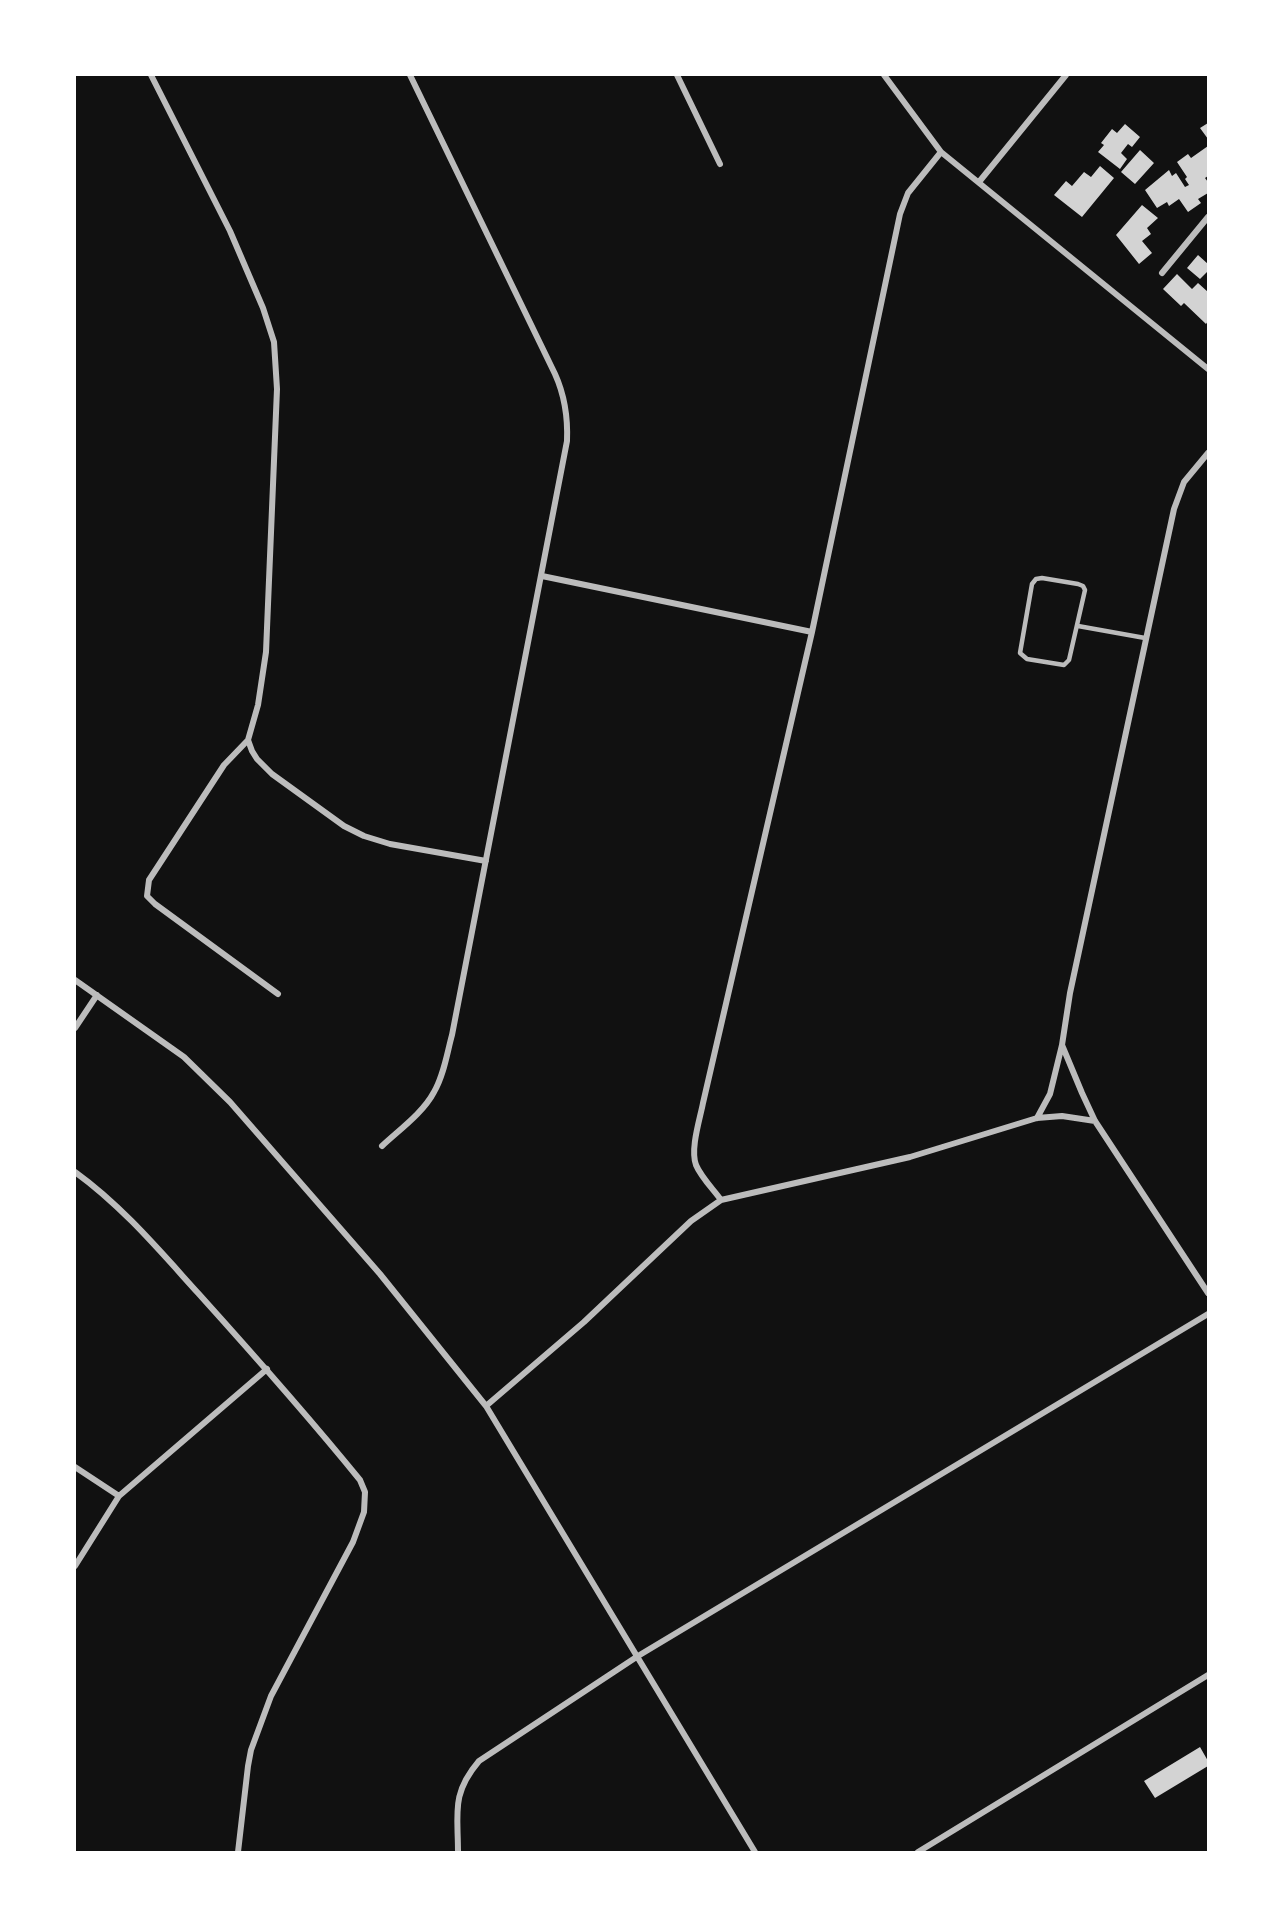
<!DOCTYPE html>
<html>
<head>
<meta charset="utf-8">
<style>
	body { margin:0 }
	#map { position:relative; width:1283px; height:1927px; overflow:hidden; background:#111; font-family:Spectral,serif }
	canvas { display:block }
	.frame { position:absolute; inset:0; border:76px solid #fff; pointer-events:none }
</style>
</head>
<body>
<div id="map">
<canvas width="1283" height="1927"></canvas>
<div class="frame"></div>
</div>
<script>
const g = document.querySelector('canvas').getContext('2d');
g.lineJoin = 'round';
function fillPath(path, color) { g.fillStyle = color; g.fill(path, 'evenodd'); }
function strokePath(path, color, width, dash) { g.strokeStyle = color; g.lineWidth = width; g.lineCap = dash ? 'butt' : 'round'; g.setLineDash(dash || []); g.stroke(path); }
const building = new Path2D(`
	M1208,123V139L1200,128Z
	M1125,124L1140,137L1132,147L1128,144L1121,153L1127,159L1120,169L1098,152L1104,145L1101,143L1112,129L1117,133Z
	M1208,146V176L1205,178L1208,182V193L1198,199L1201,203L1188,212L1179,199L1169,206L1167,202L1157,208L1145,190L1169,170L1172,176L1176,173L1185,187L1189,185L1185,179L1187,177L1177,162L1188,154L1191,158Z
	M1140,150L1154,163L1135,184L1121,172Z
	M1100,166L1114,178L1082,217L1054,195L1066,181L1072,186L1084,172L1091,177Z
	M1142,205L1158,218L1147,228L1151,234L1142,241L1152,253L1139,264L1116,235Z
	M1198,255L1208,264V271L1200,279L1187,268Z
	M1177,274L1192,289L1198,283L1208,292V321L1206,324L1184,303L1181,306L1163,289Z
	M1200,1747L1208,1761V1766L1155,1798L1144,1781Z`);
const service = new Path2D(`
	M1042,578L1078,584L1083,586L1085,590L1069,660L1064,665L1027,659L1020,653L1032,584L1036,579Z
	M1078,626L1145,638`);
const minor = new Path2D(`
	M151,75L230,231L263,308L274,342L277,389L266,652L258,705L248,740L252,751L257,759L272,774L344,826L364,836L390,844L486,861
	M677,75L720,164
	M884,75L941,152L1208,369
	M979,182L1066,75
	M1162,273L1208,217
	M1208,453L1184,482L1174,509L1070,993L1062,1045L1082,1093L1095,1121L1208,1293
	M542,576L812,632
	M248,740L224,765L149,880L147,896L155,904L278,994
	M75,980L184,1057L230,1102L380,1274L486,1406L755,1852
	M75,1028L97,995
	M1037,1118L1050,1094L1062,1045
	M382,1146C399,1130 423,1113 434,1092C444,1075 447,1053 452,1035L567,441C568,416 565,396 555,374L410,75
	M75,1172C122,1206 159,1250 198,1293C253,1354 308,1416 360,1480L365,1492L364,1512L353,1542L271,1696L251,1750L248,1766L238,1852
	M721,1200C713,1189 701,1177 696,1165C690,1149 700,1119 703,1103L812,632L900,214L908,193L941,152
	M486,1406L584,1322L691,1221L721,1200L910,1157L1037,1118L1062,1116L1095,1121
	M75,1467L119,1496
	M75,1566L119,1496L267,1369
	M458,1852C458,1813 451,1794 479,1761L638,1656L1208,1314
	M918,1852L1208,1675`);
fillPath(building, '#d3d3d3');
strokePath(service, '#bcbcbc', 4.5);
strokePath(minor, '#bcbcbc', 6);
</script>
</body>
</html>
